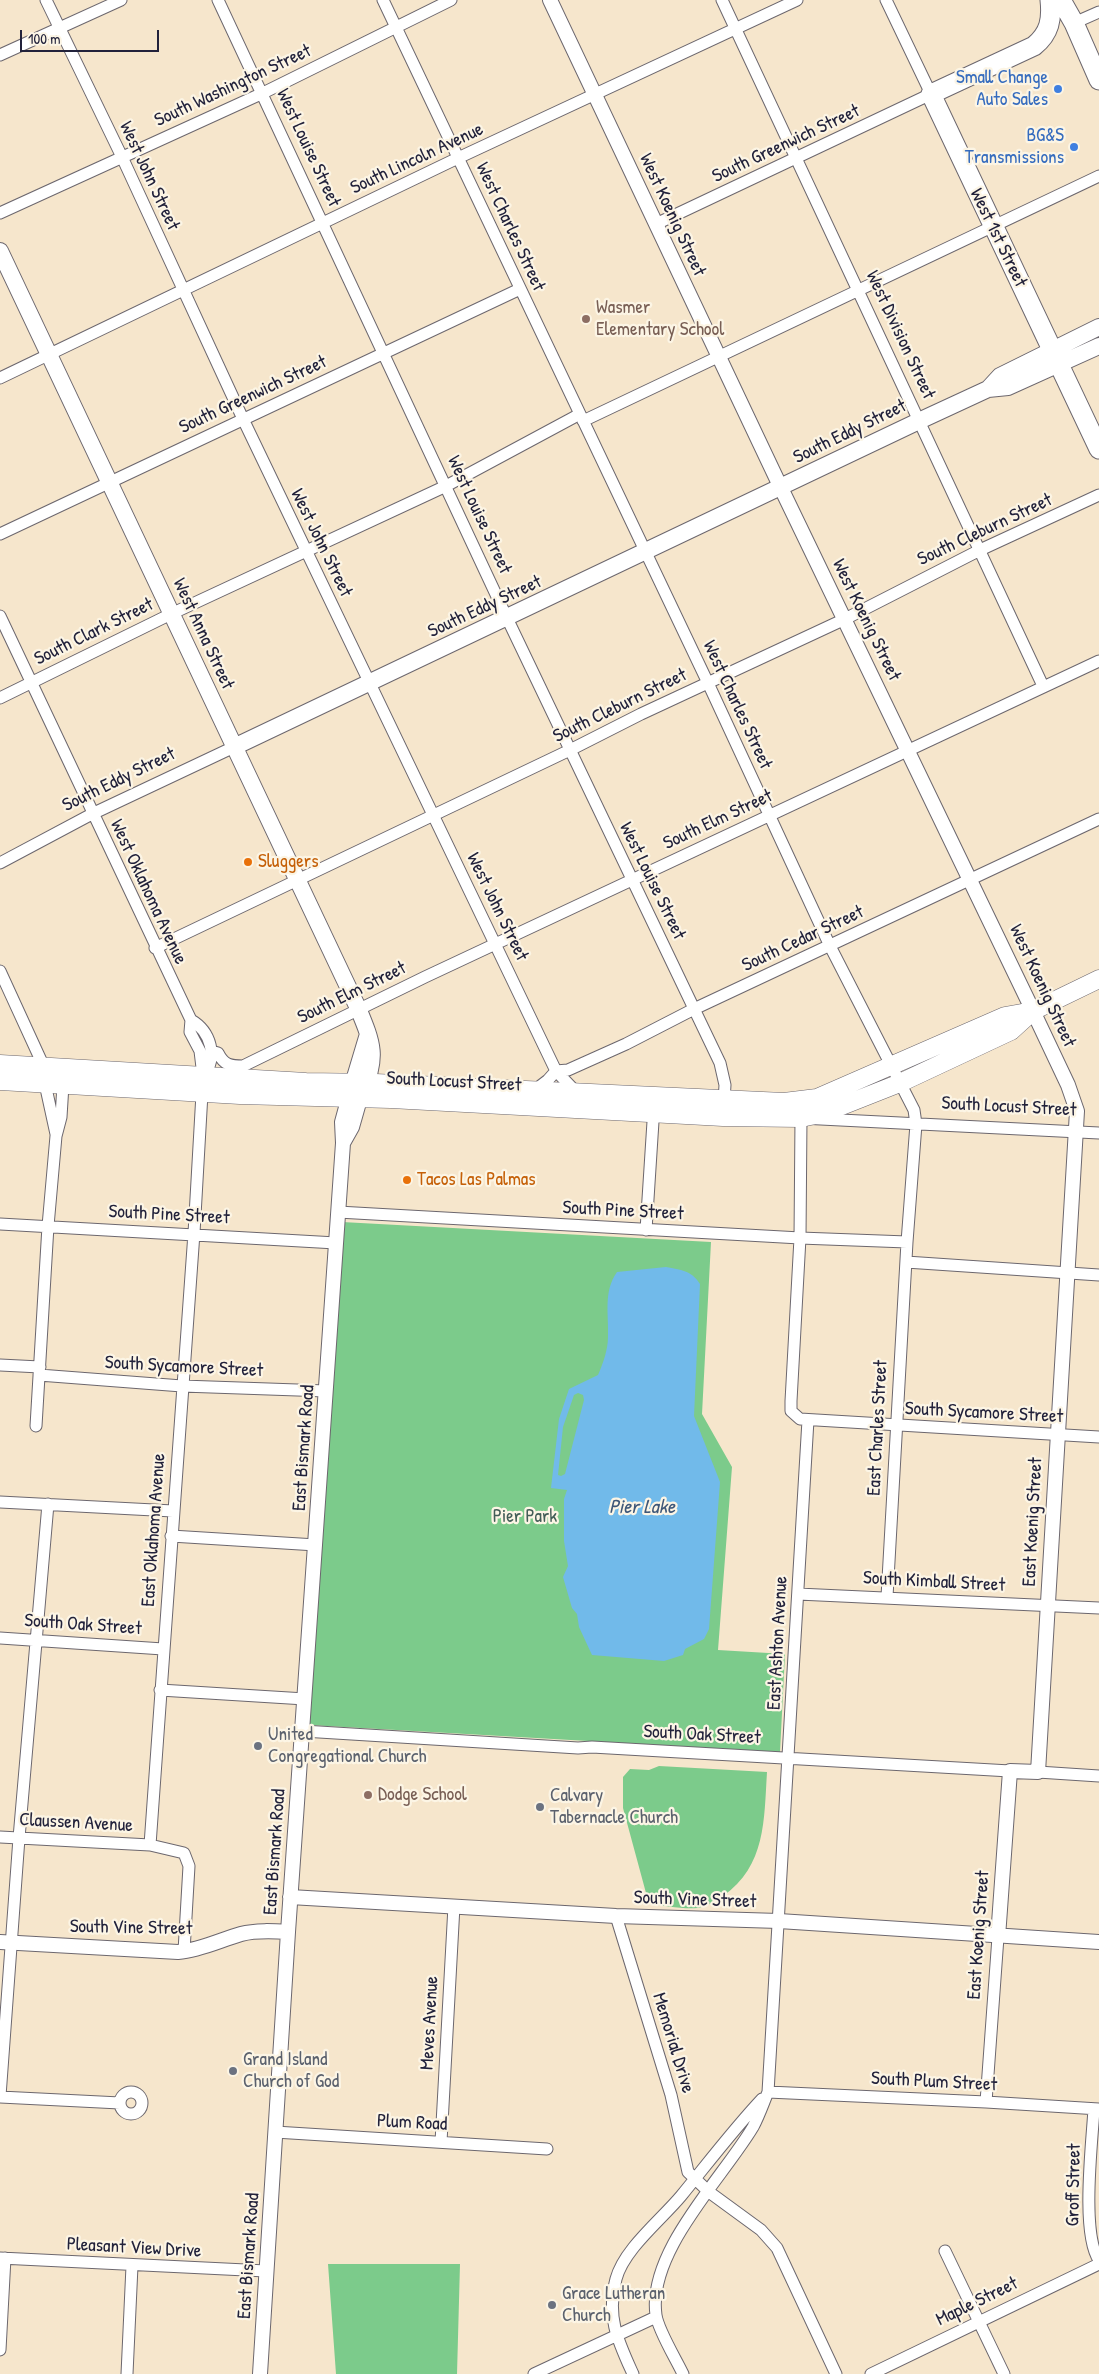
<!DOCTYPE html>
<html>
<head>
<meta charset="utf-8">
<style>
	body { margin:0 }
	#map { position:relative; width:1099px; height:2374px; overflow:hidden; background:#f6e6cc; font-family:"Patrick Hand",sans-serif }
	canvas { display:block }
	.scale { position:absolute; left:20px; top:30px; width:139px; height:22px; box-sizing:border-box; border:2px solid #22223b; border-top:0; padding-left:6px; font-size:15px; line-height:18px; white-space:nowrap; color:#22223b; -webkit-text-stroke:4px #fcf5e5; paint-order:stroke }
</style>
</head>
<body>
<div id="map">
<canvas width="1099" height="2374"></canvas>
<div class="scale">100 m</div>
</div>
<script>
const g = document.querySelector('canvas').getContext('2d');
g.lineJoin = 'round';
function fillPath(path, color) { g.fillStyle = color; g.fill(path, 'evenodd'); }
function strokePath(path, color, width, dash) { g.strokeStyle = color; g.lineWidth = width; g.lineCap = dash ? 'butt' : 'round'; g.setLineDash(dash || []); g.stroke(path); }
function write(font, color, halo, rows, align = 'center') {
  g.font = font + ' "Patrick Hand",sans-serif'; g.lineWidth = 4.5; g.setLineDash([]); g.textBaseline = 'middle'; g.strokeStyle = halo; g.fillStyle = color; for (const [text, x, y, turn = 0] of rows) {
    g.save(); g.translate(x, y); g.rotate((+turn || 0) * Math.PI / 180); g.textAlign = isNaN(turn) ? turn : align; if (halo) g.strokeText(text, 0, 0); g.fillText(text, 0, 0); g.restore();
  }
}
const green = new Path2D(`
	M342,1222L711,1242L702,1414L732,1467L718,1650L785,1654L780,1752L309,1725Z
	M659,1766L767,1772C764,1820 766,1866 723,1896C716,1900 710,1905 702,1907C691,1911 662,1905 649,1904L623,1808V1777L630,1769L649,1770Z
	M328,2264H460L457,2374H336Z`);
const water = new Path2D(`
	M666,1267C681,1270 691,1270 700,1284L694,1416L720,1482L709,1629L704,1639L685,1649L683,1655L664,1661L592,1655L579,1627L577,1614L572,1608L563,1577L568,1566L564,1541V1499L567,1490L551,1488L559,1419L569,1389L598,1375C603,1364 608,1349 608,1337C609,1314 603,1292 617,1272ZM578,1393L583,1395L584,1400L565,1474L561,1476L558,1475L563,1427L574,1395Z`);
const minor = new Path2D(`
	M46,0L122,157L243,419L556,1071L577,1093
	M218,0L507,618L720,1063L725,1085L724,1101
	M383,0L708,683L830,946L914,1110L916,1124L907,1242L887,1597
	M722,0L1043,686
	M1074,23L1099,12
	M0,55L121,0
	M0,213L263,93L451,0
	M656,224L931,94L886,0
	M0,378L458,158L797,0
	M583,421L1099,176
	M0,534L520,289
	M0,616L191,1020L190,1032L200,1051L203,1076L194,1233L150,1845
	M0,698L171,614L446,486L580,414
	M0,863L92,814L234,747
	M155,948L570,750L641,714L845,619L980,550L1099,495
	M0,971L44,1067L48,1070
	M191,1020C210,1031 219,1057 203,1076
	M211,1051L218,1053C224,1065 230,1066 243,1066L425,977L1099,661
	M44,1079L56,1134
	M535,1090L548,1080L556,1071L568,1070L626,1044L694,1009L1099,819
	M1099,1133L801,1118L800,1238L791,1401V1411L800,1419L1099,1437
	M338,1212L800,1238L907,1242
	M0,1224L336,1243
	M646,1230L654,1106
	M906,1262L1099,1275
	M0,1365L40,1367
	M39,1375L182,1386L326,1391
	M36,1426L48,1226L56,1136L61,1117L63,1085L60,1081
	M0,1502L173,1511
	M171,1536L316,1545
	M798,1594L1099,1608
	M0,1638L163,1649
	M160,1690L305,1699
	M303,1731L578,1748L592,1747L1010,1771
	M1038,1772L1099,1776
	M0,1837L150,1845L184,1853L189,1866L184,1951
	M616,1916L671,2095L688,2172L709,2192L761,2230L777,2248L836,2374
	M120 2103a11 11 0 1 1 22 0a11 11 0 1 1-22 0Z
	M768,2092L986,2102L1099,2109
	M0,2096L19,1838L48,1504
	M0,2097L120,2103
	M986,2102L998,1937
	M1094,2109C1092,2143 1081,2234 1099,2260
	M275,2132L547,2149
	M441,2142L454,1906
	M945,2251L1004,2374
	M0,2258L266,2271
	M0,2350L5,2258
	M127,2374L132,2266
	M534,2374L656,2317
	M633,2374C618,2341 606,2317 616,2279C624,2249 661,2220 681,2196C708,2163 733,2130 762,2099
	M683,2374C676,2359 658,2330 656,2315C647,2252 722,2179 753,2127C759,2116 763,2104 768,2092L808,1420
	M871,2374L1099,2264`);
const tertiary = new Path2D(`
	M550,0L781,488L1033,1011L1068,1085L1077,1111L1038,1772L1010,1771L998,1937
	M343,1143L352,1127L360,1099
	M290,1897L616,1916L779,1921L1099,1942
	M0,1942L178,1952C201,1950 220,1940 241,1934C256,1930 273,1931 288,1932
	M260,2374L288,1932L343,1143L342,1122L348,1100`);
const secondary = new Path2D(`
	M0,251L358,1008C373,1044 378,1057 362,1094
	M988,389L1000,376L1099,327
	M234,747L921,420L988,389L1008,387L1099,346
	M350,1094L368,1034`);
const primary = new Path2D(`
	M0,1064L306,1082L375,1083L784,1102L817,1098L1005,1016L1033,1011L1099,979
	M0,1081L240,1095L391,1099L723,1117L801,1118L824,1113L900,1083L1011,1031L1033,1011`);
const trunk = new Path2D(`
	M1050,0C1052,19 1050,33 1034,46L931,94L1099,449
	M1061,0L1074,23L1099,80`);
const markers = [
	[1058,89,5,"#3f7fe0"],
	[1074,147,5,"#3f7fe0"],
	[586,319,5,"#8d6e63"],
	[248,862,5,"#e8710a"],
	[407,1180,5,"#e8710a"],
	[258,1746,5,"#6b7280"],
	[368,1795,5,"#8d6e63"],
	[540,1807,5,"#6b7280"],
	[233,2071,5,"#6b7280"],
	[552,2305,5,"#6b7280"]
];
const shopNames = [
	["Small Change",1048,78],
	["Auto Sales",1048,100],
	["BG&S",1064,136],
	["Transmissions",1064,158]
];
const streetNames = [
	["South Washington Street",233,86,-25],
	["South Greenwich Street",786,144,-25],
	["West Louise Street",308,148,65],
	["South Lincoln Avenue",417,159,-25],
	["West John Street",149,176,65],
	["West Koenig Street",672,215,65],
	["West Charles Street",510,227,65],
	["West 1st Street",998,238,64],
	["West Division Street",900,335,65],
	["South Greenwich Street",253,395,-25],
	["South Eddy Street",850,432,-26],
	["West Louise Street",479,515,65],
	["South Cleburn Street",985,530,-25],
	["West John Street",321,543,64],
	["South Eddy Street",485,607,-25],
	["West Koenig Street",866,620,64],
	["South Clark Street",94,632,-26],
	["West Anna Street",203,634,65],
	["West Charles Street",737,705,65],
	["South Cleburn Street",620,706,-26],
	["South Eddy Street",119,780,-26],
	["South Elm Street",718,820,-25],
	["West Louise Street",652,881,64],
	["West Oklahoma Avenue",148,892,65],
	["West John Street",497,907,64],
	["South Cedar Street",803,939,-25],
	["West Koenig Street",1042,986,65],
	["South Elm Street",352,993,-26],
	["South Locust Street",454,1082,3],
	["South Locust Street",1009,1107,3],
	["South Pine Street",623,1211,3],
	["South Pine Street",169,1215,3],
	["South Sycamore Street",184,1367,3],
	["South Sycamore Street",984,1413,3],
	["East Charles Street",878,1428,-87],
	["East Bismark Road",304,1448,-86],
	["East Koenig Street",1033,1522,-87],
	["East Oklahoma Avenue",154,1530,-86],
	["South Kimball Street",934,1582,3],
	["South Oak Street",83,1625,4],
	["East Ashton Avenue",778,1643,-87],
	["South Oak Street",702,1735,3],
	["Claussen Avenue",76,1823,3],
	["East Bismark Road",275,1852,-86],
	["South Vine Street",695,1900,2],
	["South Vine Street",131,1928,1],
	["East Koenig Street",979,1935,-86],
	["Meves Avenue",430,2023,-87],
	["Memorial Drive",673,2043,73],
	["South Plum Street",934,2082,3],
	["Plum Road",412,2123,3],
	["Groff Street",1074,2185,-89],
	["Pleasant View Drive",134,2248,3],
	["East Bismark Road",249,2256,-86],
	["Maple Street",977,2302,-26]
];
const educationNames = [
	["Wasmer",596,308],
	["Elementary School",596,330],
	["Dodge School",378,1795]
];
const foodNames = [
	["Sluggers",258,862],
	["Tacos Las Palmas",417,1180]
];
const parkNames = [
	["Pier Park",525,1517]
];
const worshipNames = [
	["United",268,1735],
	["Congregational Church",268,1757],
	["Calvary",550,1796],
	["Tabernacle Church",550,1818],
	["Grand Island",243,2060],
	["Church of God",243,2082],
	["Grace Lutheran",562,2294],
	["Church",562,2316]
];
const waterNames = [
	["Pier Lake",642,1508]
];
fillPath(green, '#7ccb8b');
fillPath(water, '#71baea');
strokePath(minor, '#6c676e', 13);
strokePath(tertiary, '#6c676e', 16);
strokePath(secondary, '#6c676e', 18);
strokePath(primary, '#6c676e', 19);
strokePath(trunk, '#6c676e', 21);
strokePath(minor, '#fff', 11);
strokePath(tertiary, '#fff', 14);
strokePath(secondary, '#fff', 16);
strokePath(primary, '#fff', 18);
strokePath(trunk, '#fff', 19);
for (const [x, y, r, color] of markers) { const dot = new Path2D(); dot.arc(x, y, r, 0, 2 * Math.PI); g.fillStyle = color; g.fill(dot); strokePath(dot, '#fcf5e5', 2); }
write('19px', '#366cbe', '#fcf5e5', shopNames, 'right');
write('19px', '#22223b', '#fcf5e5', streetNames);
write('19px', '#785e54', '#fcf5e5', educationNames, 'left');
write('19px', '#c56008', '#fcf5e5', foodNames, 'left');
write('19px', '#425d57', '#fcf5e5', parkNames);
write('19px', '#5b616d', '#fcf5e5', worshipNames, 'left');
write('italic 20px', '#3e5778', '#fcf5e5', waterNames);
</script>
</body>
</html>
